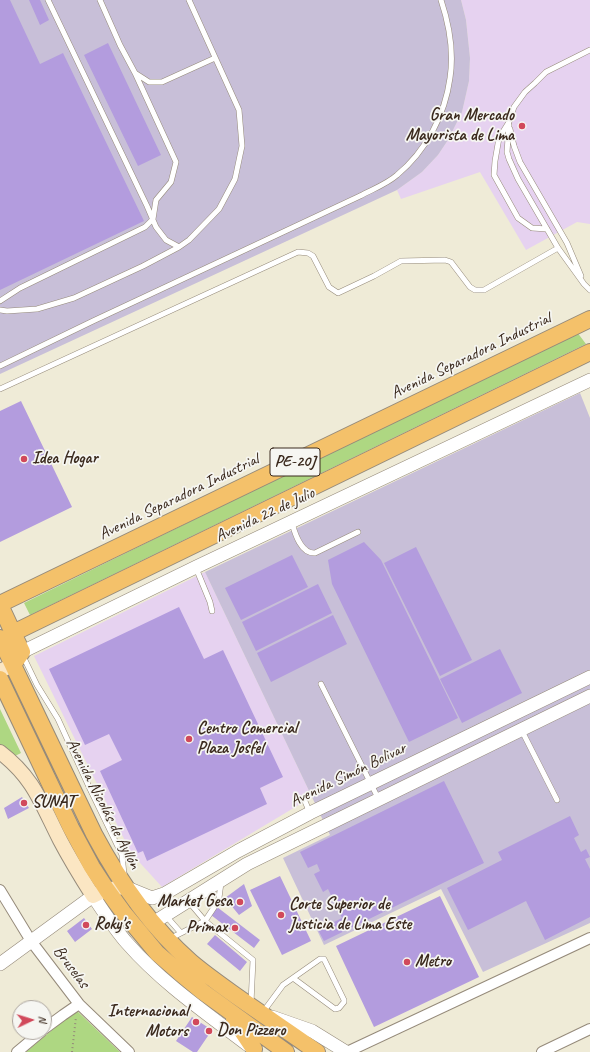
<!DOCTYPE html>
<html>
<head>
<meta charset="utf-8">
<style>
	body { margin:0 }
	#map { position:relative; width:590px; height:1052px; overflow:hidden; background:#efebd7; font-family:Caveat,sans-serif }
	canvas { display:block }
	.north { position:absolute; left:12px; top:1000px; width:40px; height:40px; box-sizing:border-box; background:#f6f6f2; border:1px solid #aba49d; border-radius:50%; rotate:86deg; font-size:11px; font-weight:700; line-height:16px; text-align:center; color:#3b2a1e }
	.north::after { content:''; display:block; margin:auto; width:14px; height:18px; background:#d1495b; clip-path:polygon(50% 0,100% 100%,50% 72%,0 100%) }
</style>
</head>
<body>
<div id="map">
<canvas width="590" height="1052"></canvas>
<div class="north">N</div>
</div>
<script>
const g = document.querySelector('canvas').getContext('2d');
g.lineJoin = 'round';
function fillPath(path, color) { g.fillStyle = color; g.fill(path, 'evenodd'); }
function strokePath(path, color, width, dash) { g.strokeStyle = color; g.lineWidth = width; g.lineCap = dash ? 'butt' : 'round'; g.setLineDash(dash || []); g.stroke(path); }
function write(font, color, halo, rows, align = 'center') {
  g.font = font + ' Caveat,sans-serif'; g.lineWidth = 3.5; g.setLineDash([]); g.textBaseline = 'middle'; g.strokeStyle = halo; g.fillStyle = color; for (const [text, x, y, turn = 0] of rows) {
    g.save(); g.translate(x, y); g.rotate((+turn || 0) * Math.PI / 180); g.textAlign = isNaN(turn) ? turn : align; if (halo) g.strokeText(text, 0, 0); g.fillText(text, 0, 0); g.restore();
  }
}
const built = new Path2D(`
	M461,0H590V224L577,222L526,250L480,172L401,199L397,190L422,172L438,155L448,140L462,112L469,81L470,58L466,20Z
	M205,572L312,797L162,887L131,853L34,656Z`);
const industrial = new Path2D(`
	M0,0H461L466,20L470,58L469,81L462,112L448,140L438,155L422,172L397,190L0,374Z
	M580,393L590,418V923L483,972L441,889L324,945L283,858L330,835L205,572Z`);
const green = new Path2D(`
	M577,332L586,344L30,615L24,603Z
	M0,709L21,753L15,756L0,746Z
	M76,1010L120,1052H26Z`);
const building = new Path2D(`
	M0,0H10L40,64L63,53L144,221L0,290Z
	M29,0H40L49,20L40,25Z
	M108,43L161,155L138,166L84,55Z
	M21,401L72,507L0,542V411Z
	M364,542L381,560L458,718L409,742L332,584L328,560Z
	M416,547L472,660L440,676L384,563Z
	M292,555L308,587L241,620L225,588Z
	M318,584L332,613L256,651L242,622Z
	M179,607L204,659L223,650L283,777L260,788L267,804L147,861L143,851L138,853L100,771L122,760L109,734L85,745L49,669Z
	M333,615L347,644L271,682L257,653Z
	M500,649L522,693L462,723L440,679Z
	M444,781L484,863L324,941L318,930L342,918L328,889L323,892L314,874L320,871L317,864L308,868L300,852Z
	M22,797L29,808L8,819L4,808Z
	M570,816L579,835L574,838L581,852L586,849L590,857L585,859L590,869V917L545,940L526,901L468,930L447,888L502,860L498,852Z
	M280,876L311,941L282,955L250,890Z
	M244,884L252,906L239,915L225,898Z
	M440,896L479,977L374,1027L336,946Z
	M217,907L260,940L254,948L211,915Z
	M84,918L92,929L75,942L67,931Z
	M215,935L247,962L240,971L207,944Z
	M192,1017L212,1030L197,1052H193L176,1041Z`);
const path = new Path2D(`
	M72,1052L76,1017`);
const service = new Path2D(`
	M48,0L147,206L156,227L166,240L179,247
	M100,0L120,45L135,73L149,82H162L215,58
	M509,125L507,152L509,159L518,179L558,248L584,284L590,290
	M510,129L514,146L520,162L567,243L581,276
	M547,229L532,228L518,218L494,175L495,161L499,138L509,122L514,107L525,92L535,83L546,72L590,50
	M0,301L20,288L145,227L153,219L156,200L171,182L176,162L135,73
	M0,310L7,311L37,309L74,298L143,266L179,247L189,240L219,209L235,179L242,146L239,110L189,0
	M0,366L93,321L360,196C373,189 387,184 397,175C426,151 445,115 450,78C454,52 449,24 441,0
	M0,389L298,252L308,253L313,256L329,287L338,293L374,276L401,261L445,260L451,262L470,287L475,290H484L558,248
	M292,523C295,534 301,554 315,553L358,532
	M196,568L210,602L212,611
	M23,656L37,685L58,719L90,789L122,855L124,874
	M321,684L379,800
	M522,731L557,800
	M304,799L310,813
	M189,902L205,921L217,903L219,898L221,883
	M166,916L181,933
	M169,939L205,921L253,960L251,1003
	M263,1012L283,985L320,959H324L344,1000V1002L339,1008L335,1009L293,978`);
const minor = new Path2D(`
	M0,890L31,941L79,1004L129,1052
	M44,1029L63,1015L79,1004
	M17,1052L41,1032
	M347,1052L590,938
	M542,1052L590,1029`);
const tertiary = new Path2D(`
	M22,652L196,567L590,380
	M125,887L152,898L164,894L238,851L310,813L590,677
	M153,923L247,864L590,696
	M0,964L93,896C104,912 114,928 127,943C162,983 206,1013 248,1045
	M272,1017L312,1031L346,1052`);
const secondary = new Path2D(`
	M0,671L13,665
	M0,752C34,778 41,803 60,840C70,859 81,877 93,896C103,890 113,888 125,887`);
const primary = new Path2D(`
	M0,604L590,319
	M0,605L22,652L13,665
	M13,633L590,352
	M0,638L94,834C119,881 150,926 191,962C204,973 218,983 232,993C260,1013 289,1032 317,1052
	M0,679L71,828L92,867L107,890L123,912L157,953L180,973L203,992L286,1052
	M234,1019L254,1049`);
const markers = [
	[522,126,4,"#d1495b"],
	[24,459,4,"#d1495b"],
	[189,739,4,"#d1495b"],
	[24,803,4,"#d1495b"],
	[240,902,4,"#d1495b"],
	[281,915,4,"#d1495b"],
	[86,925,4,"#d1495b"],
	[235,928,4,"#d1495b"],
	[407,962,4,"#d1495b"],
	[196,1022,4,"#d1495b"],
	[209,1031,4,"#d1495b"]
];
const shields = [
	[295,462,50]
];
const shieldNames = [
	["PE-20J",295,462]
];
const poiNames = [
	["Gran Mercado",514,116,"right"],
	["Mayorista de Lima",514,136,"right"],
	["Idea Hogar",32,459],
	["Centro Comercial",197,729],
	["Plaza Josfel",197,749],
	["SUNAT",32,803],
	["Market Gesa",232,902,"right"],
	["Corte Superior de",289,905],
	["Justicia de Lima Este",289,925],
	["Roky's",94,925],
	["Primax",227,928,"right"],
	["Metro",415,962],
	["Internacional",188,1012,"right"],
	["Motors",188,1032,"right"],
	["Don Pizzero",217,1031]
];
const streetNames = [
	["Avenida Separadora Industrial",471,356,-26],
	["Avenida Separadora Industrial",179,497,-26],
	["Avenida 22 de Julio",265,515,-25],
	["Avenida Simón Bolivar",348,775,-26],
	["Avenida Nicolás de Ayllón",103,804,63],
	["Bruselas",71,967,53]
];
fillPath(built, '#e6d2f0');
fillPath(industrial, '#c8bfd8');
fillPath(green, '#aed782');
fillPath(building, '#b39cde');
strokePath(service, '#958a7a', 6);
strokePath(minor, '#958a7a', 12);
strokePath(tertiary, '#958a7a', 14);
strokePath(secondary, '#958a7a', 16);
strokePath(primary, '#958a7a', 18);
strokePath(path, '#958a7a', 2, [1, 3]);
strokePath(service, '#fff', 5);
strokePath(minor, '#fff', 10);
strokePath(tertiary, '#fff', 13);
strokePath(secondary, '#fbe6c3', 14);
strokePath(primary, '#f4c16a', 16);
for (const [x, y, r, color] of markers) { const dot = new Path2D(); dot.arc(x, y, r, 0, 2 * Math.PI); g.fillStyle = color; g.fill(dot); strokePath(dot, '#f6f6f2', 1.5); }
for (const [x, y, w] of shields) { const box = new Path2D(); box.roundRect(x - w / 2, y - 14, w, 28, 3); g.fillStyle = '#f6f6f2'; g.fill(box); strokePath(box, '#3b2a1e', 1); }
write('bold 16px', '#3b2a1e', null, shieldNames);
write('bold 17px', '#3b2a1e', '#f6f6f2', poiNames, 'left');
write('17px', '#3b2a1e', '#f6f6f2', streetNames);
</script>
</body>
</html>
